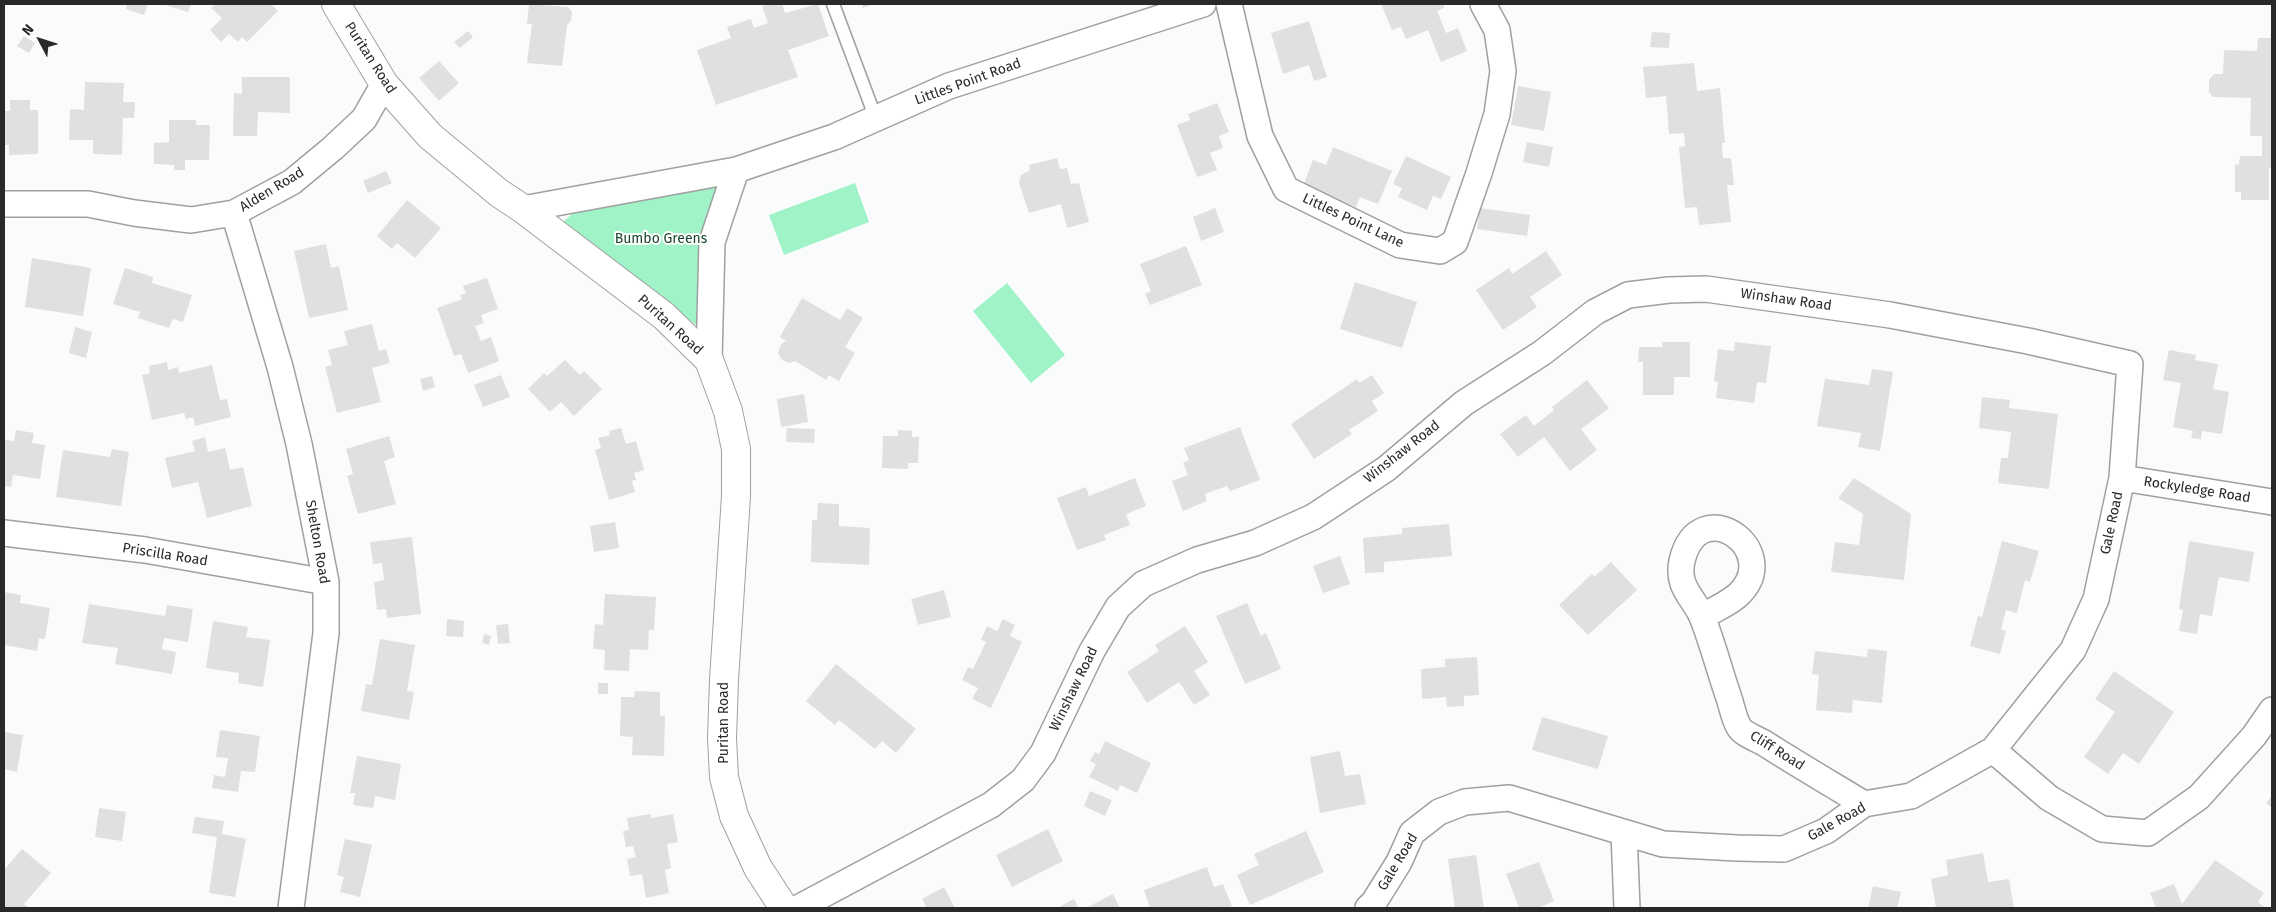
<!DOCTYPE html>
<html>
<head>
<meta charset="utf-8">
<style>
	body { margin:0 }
	#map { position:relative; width:2276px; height:912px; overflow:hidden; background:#fafbfc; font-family:"Fira Sans",sans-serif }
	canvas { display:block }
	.frame { position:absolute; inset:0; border:5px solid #292929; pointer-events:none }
	.north { position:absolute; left:15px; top:15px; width:50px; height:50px; -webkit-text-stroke:4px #fff; paint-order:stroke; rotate:310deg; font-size:14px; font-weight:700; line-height:20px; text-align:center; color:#292929 }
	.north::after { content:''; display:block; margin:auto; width:18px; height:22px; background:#292929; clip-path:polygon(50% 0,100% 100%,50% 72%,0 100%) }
</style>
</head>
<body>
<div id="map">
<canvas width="2276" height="912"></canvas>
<div class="frame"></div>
<div class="north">N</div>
</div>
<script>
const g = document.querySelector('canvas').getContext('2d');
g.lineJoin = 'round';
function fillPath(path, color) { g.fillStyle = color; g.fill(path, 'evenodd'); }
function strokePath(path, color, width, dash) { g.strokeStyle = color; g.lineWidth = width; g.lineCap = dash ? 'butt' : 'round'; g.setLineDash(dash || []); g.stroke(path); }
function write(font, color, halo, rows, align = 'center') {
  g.font = font + ' "Fira Sans",sans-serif'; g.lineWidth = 4; g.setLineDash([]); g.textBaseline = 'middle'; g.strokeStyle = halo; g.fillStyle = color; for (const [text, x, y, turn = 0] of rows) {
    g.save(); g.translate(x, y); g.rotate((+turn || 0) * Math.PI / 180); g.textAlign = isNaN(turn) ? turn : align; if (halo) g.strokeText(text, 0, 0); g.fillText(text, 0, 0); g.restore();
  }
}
const green = new Path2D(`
	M719,181L696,325L562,223L584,203Z
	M855,183L869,222L784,255L769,215Z
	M1007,283L1065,355L1031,383L973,311Z`);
const building = new Path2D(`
	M127,4H148L144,15L126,9Z
	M162,4H191L188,12Z
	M215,4H271L278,11L247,42L242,37L238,42L229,34L221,42L210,30L222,18L211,8Z
	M529,4L568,7L572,12L571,21L567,25L562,66L527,63L532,24H527Z
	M769,4H782L785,13L818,4L829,36L788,50L798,77L716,105L697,50L731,38L727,27L751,19L754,28L768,23L762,6Z
	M862,4H873L863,8Z
	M1381,4H1443L1444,8L1437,11L1446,33L1458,28L1467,51L1441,62L1428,30L1406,39L1401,27L1392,30Z
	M1309,21L1327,77L1314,81L1309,65L1283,74L1271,33Z
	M468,31L473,37L460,48L454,42Z
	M1652,32L1670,33L1669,48L1650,47Z
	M24,36L35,43L29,53L17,46Z
	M2258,38H2272V168H2269V200H2241V192H2235V164L2239,165L2240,156H2262V136H2250L2251,98L2213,97L2209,92V80L2214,74H2223L2224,50L2257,51Z
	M439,61L459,83L439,101L419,78Z
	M1694,63L1697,91L1720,88L1725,143H1722L1723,158H1731L1734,185H1727L1731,222L1699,225L1697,207L1685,208L1679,147L1685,146L1684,133L1669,134L1666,96L1646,98L1643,67Z
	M242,77H290V113L258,112L257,136H233L234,93L242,94Z
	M85,82L124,83L123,102H135L134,118H123L122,155L93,154V140H69L70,109L84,110Z
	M1518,86L1551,92L1544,131L1511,125Z
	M10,100H30V110H38V154L9,155V145H4V111H10Z
	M1217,103L1229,132L1219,136L1223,148L1210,153L1217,170L1197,177L1177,125L1190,120L1188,114Z
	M169,120H196V125H210L209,160H185V170H174V165L154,164V143L169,142Z
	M1527,142L1553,147L1549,167L1523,162Z
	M1333,147L1392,171L1378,204L1360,197L1356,207L1303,186L1313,160L1326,165Z
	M1406,156L1451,177L1441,199L1433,196L1427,210L1398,197L1402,188L1393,184Z
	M1057,158L1060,169L1067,168L1071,184L1079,183L1089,222L1067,228L1061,204L1029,213L1019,183L1021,175L1030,170L1029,165Z
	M386,171L392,183L368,193L363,181Z
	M407,200L441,228L415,258L397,243L392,249L377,236Z
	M1215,208L1224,232L1201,241L1193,217Z
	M1480,208L1530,215L1527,236L1477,229Z
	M326,244L331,268L339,266L348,310L309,318L294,251Z
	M1186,246L1202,285L1150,305L1145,294L1151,291L1140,264Z
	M1546,251L1562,275L1530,297L1537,307L1503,330L1476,290L1509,268L1512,274Z
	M32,258L91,268L83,316L25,307Z
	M125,268L153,277L152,283L192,295L183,322L173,319L169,328L138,318L140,312L113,304Z
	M487,278L498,309L481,315L484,323L475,326L481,341L491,337L499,361L468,373L461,354L454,356L437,308L462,299L460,295L466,293L463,286Z
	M1355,282L1417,302L1402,348L1340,329Z
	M802,298L840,320L847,308L863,318L845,347L855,353L839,381L829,375L826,380L795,361L789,363L782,360L778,353L781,344L786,341L780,337Z
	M372,324L379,351L386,349L390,363L372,368L381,402L337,413L325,367L332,365L328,350L348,345L344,331Z
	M75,327L92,332L86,358L69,353Z
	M1662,342H1690V377H1674V395H1643V362H1638L1639,347H1662Z
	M1735,342L1771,346L1766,383L1757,382L1754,403L1716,398L1718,382L1714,381L1718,349L1734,351Z
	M2169,350L2196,355L2195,360L2218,364L2213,389L2229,392L2222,434L2202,431L2201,439L2191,438L2193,431L2173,427L2181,383L2163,380Z
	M565,360L580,375L584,371L602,389L574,416L561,402L550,412L528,389L544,373L547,376Z
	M167,362L168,370L178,367L179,373L212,365L220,400L227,399L231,417L195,426L193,417L186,419L184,413L152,420L142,375L150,373L149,366Z
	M1872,369L1893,372L1880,451L1858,447L1861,433L1817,426L1825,379L1869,385Z
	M501,375L510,397L483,407L474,385Z
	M1372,375L1384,393L1372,401L1378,411L1349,430L1352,434L1314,459L1291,424L1357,379L1359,383Z
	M432,376L435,387L423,391L420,379Z
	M1587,380L1609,408L1581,429L1597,450L1570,471L1544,437L1518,457L1500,434L1526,415L1534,426L1554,410L1552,407Z
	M804,394L808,422L781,427L777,399Z
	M1982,397L2010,400L2009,408L2058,414L2049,489L1998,483L2001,458H2008L2011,432L1979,428Z
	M1240,427L1260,480L1230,491L1227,486L1205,494L1207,501L1183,511L1172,481L1188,475L1183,463L1189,460L1184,448Z
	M621,428L626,444L636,441L644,470L634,473L636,480L632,481L635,492L609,500L595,450L601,448L598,438L610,435L609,431Z
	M787,428L815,429L814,443L786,442Z
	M16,430L34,433L32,443L45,445L40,479L13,475L11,487L4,486V440L14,441Z
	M898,430L912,431V437H919L918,463H908V469L882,468L883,436H898Z
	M389,436L395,457L384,461L396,504L358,514L347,476L353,474L346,449Z
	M205,437L208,452L225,448L230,470L243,467L252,506L207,518L198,482L172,488L165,458L195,451L192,441Z
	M112,449L129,452L121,506L56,497L63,450L110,457Z
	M1135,478L1146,506L1126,514L1130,525L1104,535L1106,540L1077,550L1057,498L1086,487L1089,496Z
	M1854,478L1911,514L1904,580L1831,572L1835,542L1859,545L1863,514L1838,498Z
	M818,503L839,504V526L870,528L869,565L811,562L812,520H817Z
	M615,522L619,548L594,552L590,526Z
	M1449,524L1452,556L1384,562V572L1365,573L1363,538L1402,534V528Z
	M412,537L421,614L387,618L386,609L377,610L374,582L384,580L382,563L373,564L370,542Z
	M2002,541L2039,551L2030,582L2025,580L2017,613L2006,610L2001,630L2006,631L2000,654L1970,646L1978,616L1982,617Z
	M2189,541L2254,552L2249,582L2219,577L2212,616L2200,614L2197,634L2179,631L2183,610L2179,609Z
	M1340,556L1350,584L1323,593L1313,566Z
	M1611,562L1637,590L1588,635L1559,605L1592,574L1594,577Z
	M944,590L951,617L918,625L911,599Z
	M4,592L21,595L20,603L50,608L45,639L39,638L37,651L4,645Z
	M605,594L656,597L654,630H649L648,650L630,649L629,671L604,670L605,650L593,649L595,624L603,625Z
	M1247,603L1261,636L1266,633L1281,669L1245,684L1216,616Z
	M89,604L165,616L167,605L193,609L188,642L164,638L162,649L176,652L172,674L115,664L118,648L82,643Z
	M447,619L464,621L463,637L446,636Z
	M1003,619L1015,625L1010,636L1022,642L991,708L972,699L978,688L962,680L968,667L973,669L986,642L981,640L987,626L997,631Z
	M213,621L248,627L246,637L270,640L263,687L238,683L239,673L206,668Z
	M508,624L510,643L498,644L496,625Z
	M1185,626L1208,662L1194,671L1210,695L1194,705L1179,682L1147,703L1127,672L1159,651L1155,645Z
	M484,634L491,636L489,645L482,643Z
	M380,639L415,645L407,691L414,692L409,720L361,711L366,684L372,685Z
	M1868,649L1887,651L1882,703L1853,700L1852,713L1816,710L1819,675L1812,674L1815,651L1867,657Z
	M1477,657L1479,695L1464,696V706L1447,707L1446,697L1422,699L1421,669L1445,667V659Z
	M836,664L916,729L896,753L882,741L875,749L839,720L835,725L806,701Z
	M2114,671L2174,712L2139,764L2123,753L2108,774L2084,757L2115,712L2095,699Z
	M598,683H608V694H598Z
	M635,691L660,692V716H665L664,756L632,755L633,737L620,736L621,697H634Z
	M1542,717L1608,736L1598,769L1532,750Z
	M220,730L260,736L255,772L241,771L238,792L212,788L214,775L225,777L228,758L216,757Z
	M4,732L23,735L17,772L4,769Z
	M1105,741L1151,763L1137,793L1120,785L1118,791L1089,777L1096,764L1090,761L1095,752L1099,754Z
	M1340,751L1345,776L1360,774L1366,804L1320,813L1310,757Z
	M357,756L401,764L395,800L375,796L373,808L353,805L355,793H350Z
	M1090,791L1112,800L1105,816L1084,806Z
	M2272,796V808L2266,803Z
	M99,808L126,812L122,841L95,837Z
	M651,814V818L673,814L678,842L667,844L671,868L665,870L669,893L646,898L642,874L630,876L627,859L636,857L633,846L626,847L623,831L629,830L627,818Z
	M195,817L224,821L222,834L246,839L235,897L209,893L217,837L192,833Z
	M1048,829L1063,861L1012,887L996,855Z
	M1306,831L1324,872L1250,905L1237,875L1259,865L1254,854Z
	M345,839L372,845L360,897L340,892L344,877L337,875Z
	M22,849L51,873L24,904L29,908H4V870Z
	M1983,853L1988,882L2009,879L2014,908H1936L1931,879L1948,875L1946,860Z
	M1476,855L1484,908H1455L1448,859Z
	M2215,860L2264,893L2258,902L2266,908H2156L2150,893L2174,884L2182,904Z
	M1539,862L1554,901L1538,908H1519L1506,874Z
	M1207,867L1214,887L1223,884L1232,906L1227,908H1217L1216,906L1211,908H1150L1144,890Z
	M1873,886L1901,892L1897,908H1868Z
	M944,887L955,908H923L926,906L922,899Z
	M1113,894L1120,908H1086Z
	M1074,899L1078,908H1057Z`);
const service = new Path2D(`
	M833,4L876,119`);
const minor = new Path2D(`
	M1229,4L1260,136L1286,189L1400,245L1440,251L1455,242L1479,173L1497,114L1503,71L1497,30L1483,4
	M4,204H88L134,213L191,220L234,213L292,182L333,148L364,119L384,84
	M523,209L736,170L834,137L949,86L1203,4
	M234,213L280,367L299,444L326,582V633L291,908
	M709,360L712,242L736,170
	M2122,478L2272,502
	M4,533L145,550L326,582
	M1702,617C1713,610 1728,604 1738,595C1785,551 1699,489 1682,561C1676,588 1695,598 1703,619C1713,645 1720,672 1729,698C1732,707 1734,719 1739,727C1743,734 1757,739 1764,743C1797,764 1831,784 1864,804
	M1993,750L2049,798L2102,829L2148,833L2199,797L2254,736L2272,710
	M1624,833L1627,908
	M798,908L991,805L1023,780L1043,753L1092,651L1118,607L1143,584L1197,560L1255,543L1313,517L1386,469L1464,403L1542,353L1595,312L1628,295L1669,290L1706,289L1890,315L2028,341L2130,364L2122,478L2096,599L2073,650L1993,750L1911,796L1864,804L1826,831L1784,849L1737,848L1663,844L1509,798L1465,802L1439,812L1412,833L1399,862L1374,902L1368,908`);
const tertiary = new Path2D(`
	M336,4L384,84L430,136L499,193L523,209L664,316L709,360L728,411L736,449V496L724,680L722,738L724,777L734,816L758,868L784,908`);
const streetNames = [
	["Puritan Road",370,58,57],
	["Littles Point Road",968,82,-20],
	["Alden Road",272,190,-31],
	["Littles Point Lane",1353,221,25],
	["Winshaw Road",1786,300,8],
	["Puritan Road",670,325,42],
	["Winshaw Road",1402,452,-38],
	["Rockyledge Road",2197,490,9],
	["Gale Road",2112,523,-78],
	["Shelton Road",317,542,80],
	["Priscilla Road",165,555,9],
	["Winshaw Road",1074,689,-64],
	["Puritan Road",724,723,-90],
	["Cliff Road",1777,751,32],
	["Gale Road",1837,822,-29],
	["Gale Road",1398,862,-59]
];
const parkNames = [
	["Bumbo Greens",661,239]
];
fillPath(green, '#9ff3c7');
fillPath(building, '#e0e0e1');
strokePath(service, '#a0a0a1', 15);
strokePath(minor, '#a0a0a1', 28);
strokePath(tertiary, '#a0a0a1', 30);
strokePath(service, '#fff', 12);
strokePath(minor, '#fff', 25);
strokePath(tertiary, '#fff', 28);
write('14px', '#292929', '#fff', streetNames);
write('14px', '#17452f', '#fff', parkNames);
</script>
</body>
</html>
